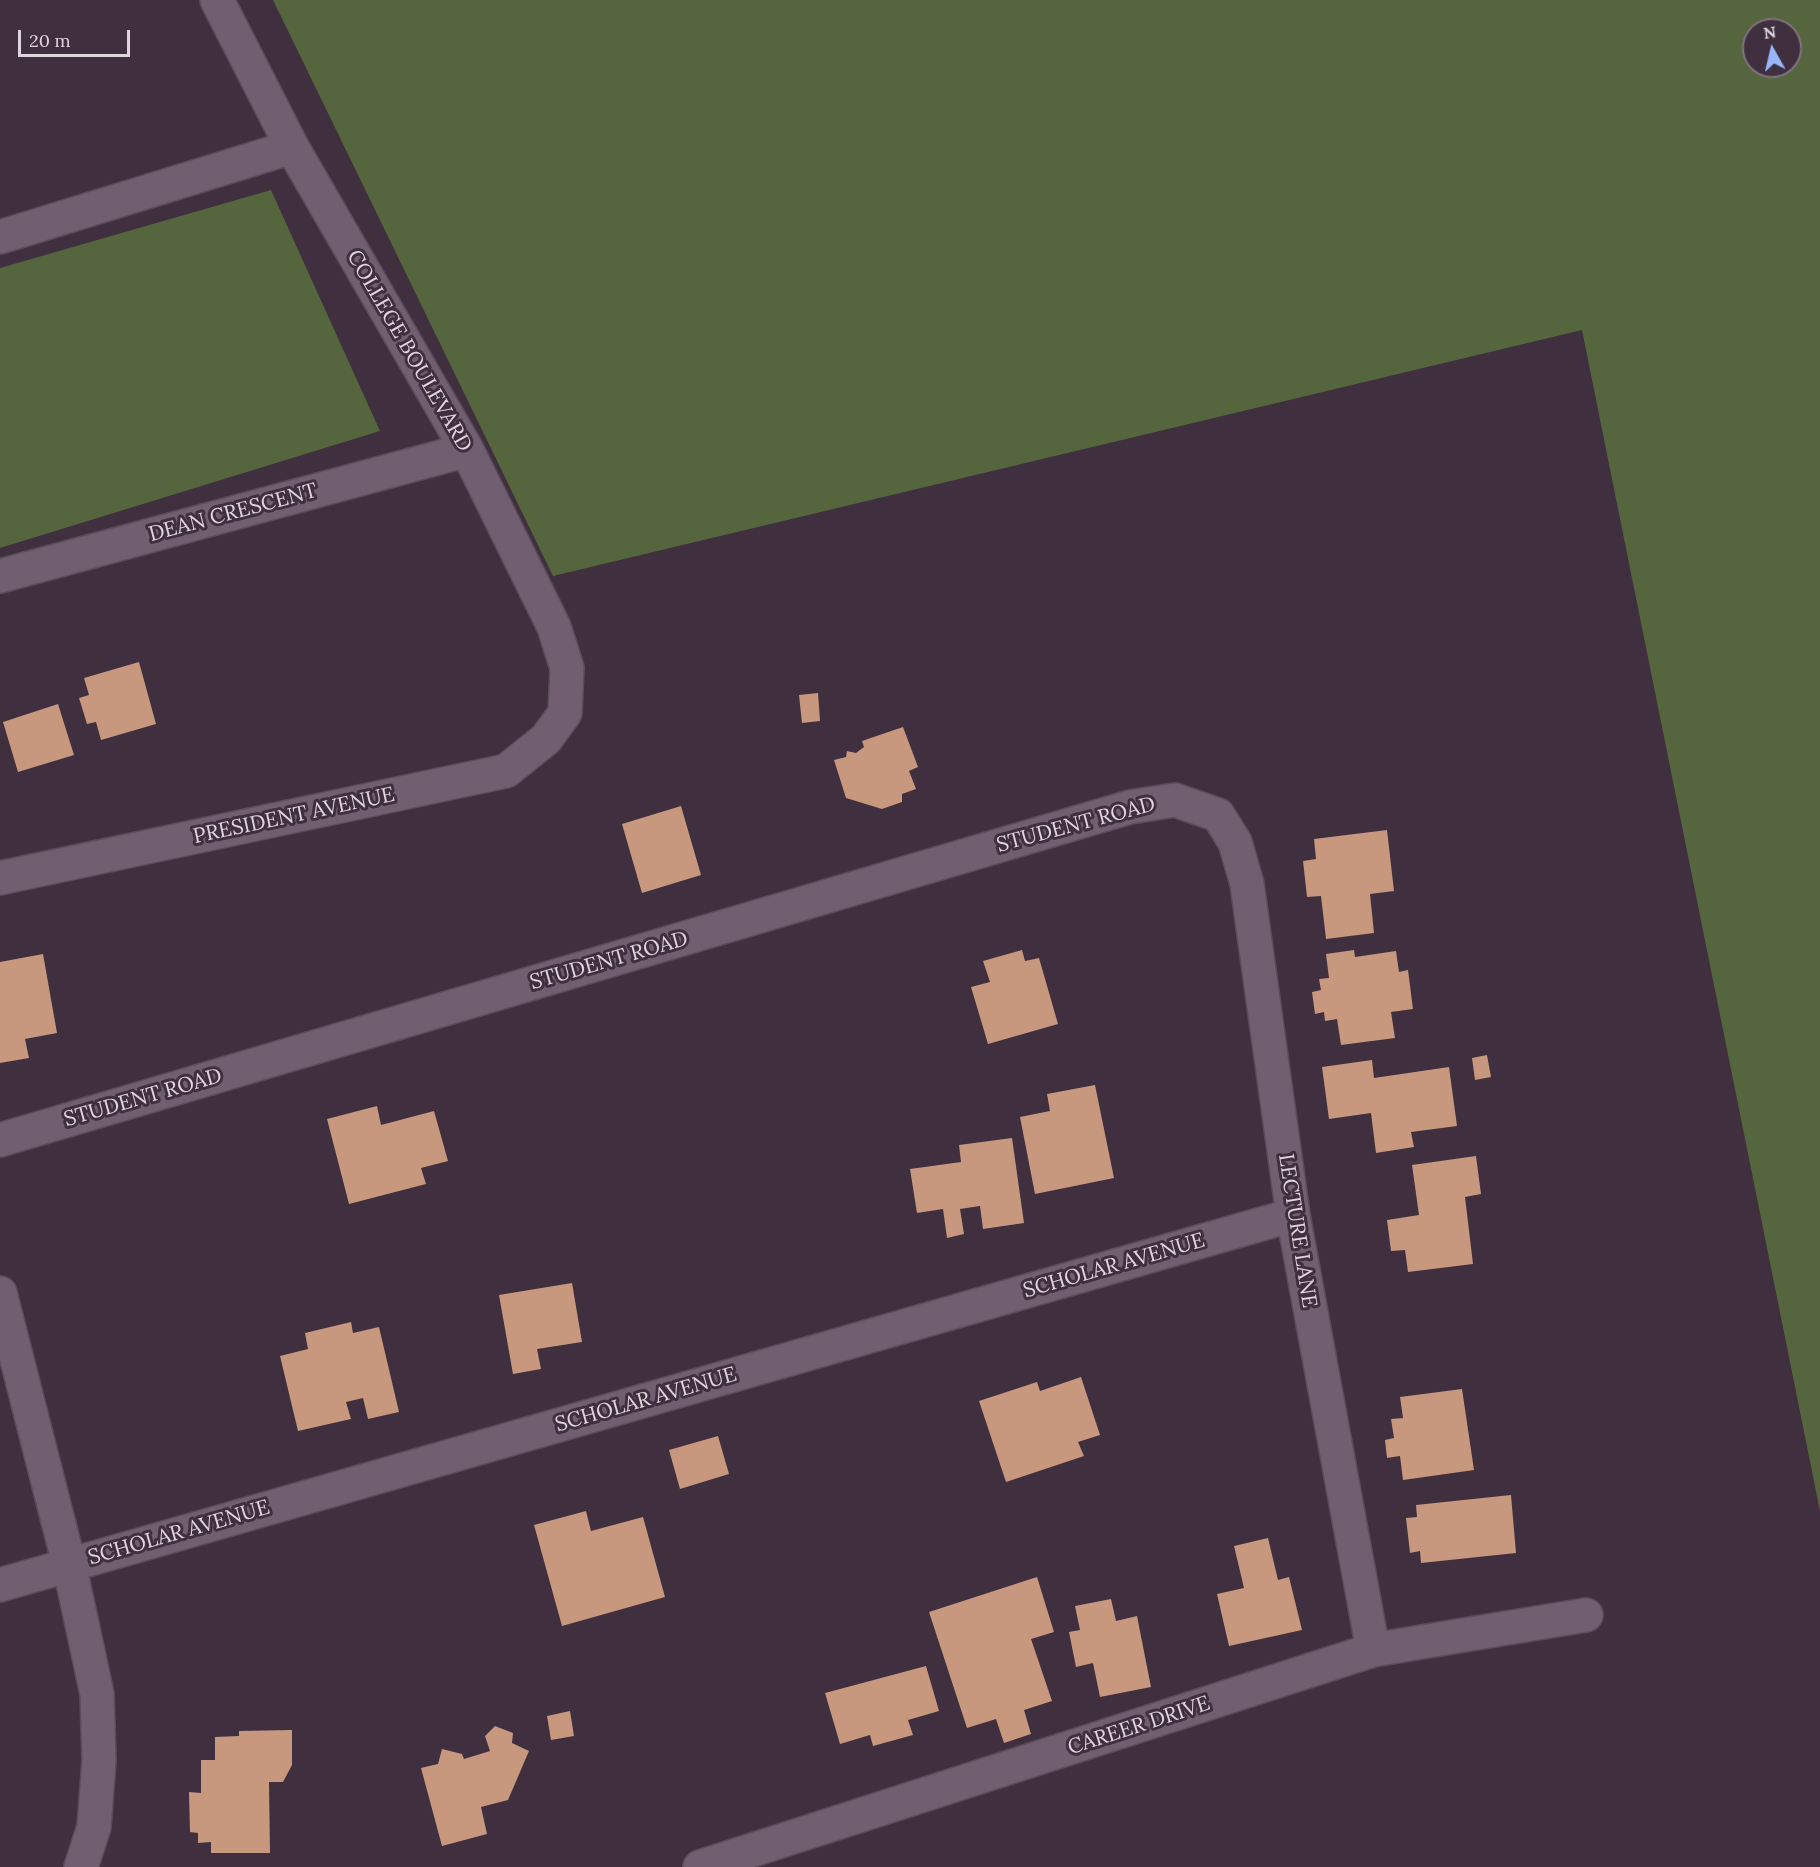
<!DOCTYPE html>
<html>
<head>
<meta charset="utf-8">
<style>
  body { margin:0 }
  #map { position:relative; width:1820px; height:1867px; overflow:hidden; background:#402f3f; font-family:Lora,serif }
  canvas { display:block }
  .north { position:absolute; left:1742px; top:18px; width:60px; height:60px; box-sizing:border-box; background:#402f3f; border:2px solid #80717f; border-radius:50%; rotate:352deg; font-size:16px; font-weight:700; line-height:24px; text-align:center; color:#e0d5df }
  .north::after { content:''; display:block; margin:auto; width:21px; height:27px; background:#97b6fd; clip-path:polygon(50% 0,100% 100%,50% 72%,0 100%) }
  .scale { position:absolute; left:18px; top:30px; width:112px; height:27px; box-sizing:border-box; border:3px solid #e0d5df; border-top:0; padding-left:8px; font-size:18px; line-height:21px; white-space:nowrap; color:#e0d5df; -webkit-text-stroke:4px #402f3f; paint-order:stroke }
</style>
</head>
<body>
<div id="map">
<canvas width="1820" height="1867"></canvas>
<div class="north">N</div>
<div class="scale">20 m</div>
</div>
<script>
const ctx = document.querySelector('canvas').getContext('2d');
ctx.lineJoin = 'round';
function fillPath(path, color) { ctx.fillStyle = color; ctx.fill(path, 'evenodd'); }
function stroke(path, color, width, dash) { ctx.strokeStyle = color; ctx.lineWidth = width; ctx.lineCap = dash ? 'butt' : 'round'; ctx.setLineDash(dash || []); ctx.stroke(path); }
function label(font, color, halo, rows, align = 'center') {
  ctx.font = font + ' Lora,serif'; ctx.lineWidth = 6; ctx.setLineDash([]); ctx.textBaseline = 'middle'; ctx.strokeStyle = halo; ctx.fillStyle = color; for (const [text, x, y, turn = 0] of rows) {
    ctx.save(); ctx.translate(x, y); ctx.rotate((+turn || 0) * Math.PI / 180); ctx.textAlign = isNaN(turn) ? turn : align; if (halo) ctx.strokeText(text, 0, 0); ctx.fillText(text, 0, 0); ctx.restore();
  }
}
fillPath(new Path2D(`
  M273,0H1820V1511L1582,330L553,576ZM1754,30H1790V66H1754Z
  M271,190L380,431L0,548V268Z`), '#55653d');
fillPath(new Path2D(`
  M139,662L156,724L101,740L96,722L87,724L79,698L89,695L84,678Z
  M818,693L820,721L802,723L799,695Z
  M58,704L74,755L18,772L3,722Z
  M903,727L918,767L909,771L916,789L902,794V802L882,809L846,798L834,760L846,757L847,751L856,753L864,747L862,741Z
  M681,806L701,875L642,893L622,824Z
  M1387,830L1394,891L1370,894L1374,933L1326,939L1321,896L1307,897L1303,861L1316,859L1314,839Z
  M1022,950L1025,961L1039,958L1058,1024L988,1044L971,987L990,982L983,961Z
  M1354,950L1355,957L1396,951L1399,972L1408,970L1413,1009L1391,1012L1395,1038L1341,1045L1337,1019L1325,1021L1324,1012L1315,1014L1312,992L1321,990L1319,979L1329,978L1326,954Z
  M43,954L57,1033L25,1039L29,1058L0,1063V962Z
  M1487,1055L1491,1077L1475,1080L1472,1058Z
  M1372,1060L1374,1078L1449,1067L1457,1126L1411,1132L1414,1147L1376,1153L1371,1113L1329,1119L1322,1067Z
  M1095,1085L1114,1178L1035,1194L1020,1117L1050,1111L1047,1094Z
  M377,1106L381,1125L434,1111L448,1161L421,1168L426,1184L349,1204L327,1119Z
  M1012,1138L1024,1223L983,1229L980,1206L960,1209L964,1234L947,1238L943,1209L917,1213L910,1169L961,1162L959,1145Z
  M1476,1156L1481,1194L1465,1197L1473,1264L1408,1272L1405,1250L1391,1251L1387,1220L1419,1215L1412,1165Z
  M572,1283L582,1342L537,1349L541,1369L513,1374L499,1295Z
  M351,1322L353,1333L379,1327L399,1412L368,1419L363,1398L346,1402L351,1419L298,1431L280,1356L308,1349L305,1333Z
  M1081,1377L1100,1435L1078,1442L1084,1456L1006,1482L979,1401L1037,1382L1040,1391Z
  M1462,1389L1474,1470L1403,1480L1400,1456L1387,1458L1385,1440L1394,1438L1391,1419L1403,1418L1400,1397Z
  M718,1436L729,1474L680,1489L669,1450Z
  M1511,1495L1516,1553L1421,1563L1420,1551L1410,1553L1406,1518L1417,1517L1416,1505Z
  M586,1511L591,1531L643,1517L665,1597L562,1626L534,1525Z
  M1268,1538L1278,1580L1289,1577L1302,1630L1229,1646L1217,1594L1244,1588L1234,1546Z
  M1037,1577L1054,1632L1031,1639L1052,1701L1024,1710L1031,1734L1004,1743L996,1719L967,1728L929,1612Z
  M1111,1599L1116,1621L1137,1616L1151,1687L1100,1697L1093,1663L1076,1667L1069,1632L1080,1630L1075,1606Z
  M926,1666L939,1711L908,1720L913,1735L873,1746L870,1735L840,1744L825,1693Z
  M570,1711L574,1736L551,1740L547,1716Z
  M495,1726L513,1733L512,1743L529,1751L508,1800L481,1807L487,1834L442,1846L421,1768L438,1764L442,1749L462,1754L464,1759L490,1751L485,1736Z
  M292,1730V1765L283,1782H269L270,1853H211V1842L198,1843V1833L190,1832L189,1792L201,1793V1760H215V1737L239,1736V1731Z`), '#c7987d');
const street = new Path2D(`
  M0,237L292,147
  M0,576L467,450
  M0,878L506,771L546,739L565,713L567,668L554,627L467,450L292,147L217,0
  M0,1140L1130,807L1175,800L1218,815L1235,842L1247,884L1293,1215L1373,1650
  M0,1293L69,1564L97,1694L99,1760L94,1827L81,1867
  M0,1585L1293,1215
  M700,1867L1373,1650L1586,1615`);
stroke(street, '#5b4c5a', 36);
stroke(street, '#715e70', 33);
label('21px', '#e0d5df', '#402f3f', [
  ["COLLEGE BOULEVARD",409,351,60],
  ["DEAN CRESCENT",233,513,-15],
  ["PRESIDENT AVENUE",294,816,-12],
  ["STUDENT ROAD",1076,825,-15],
  ["STUDENT ROAD",609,961,-16],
  ["STUDENT ROAD",143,1098,-16],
  ["LECTURE LANE",1297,1231,81],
  ["SCHOLAR AVENUE",1114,1266,-16],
  ["SCHOLAR AVENUE",646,1400,-16],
  ["SCHOLAR AVENUE",179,1533,-16],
  ["CAREER DRIVE",1139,1726,-18]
]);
</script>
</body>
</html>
